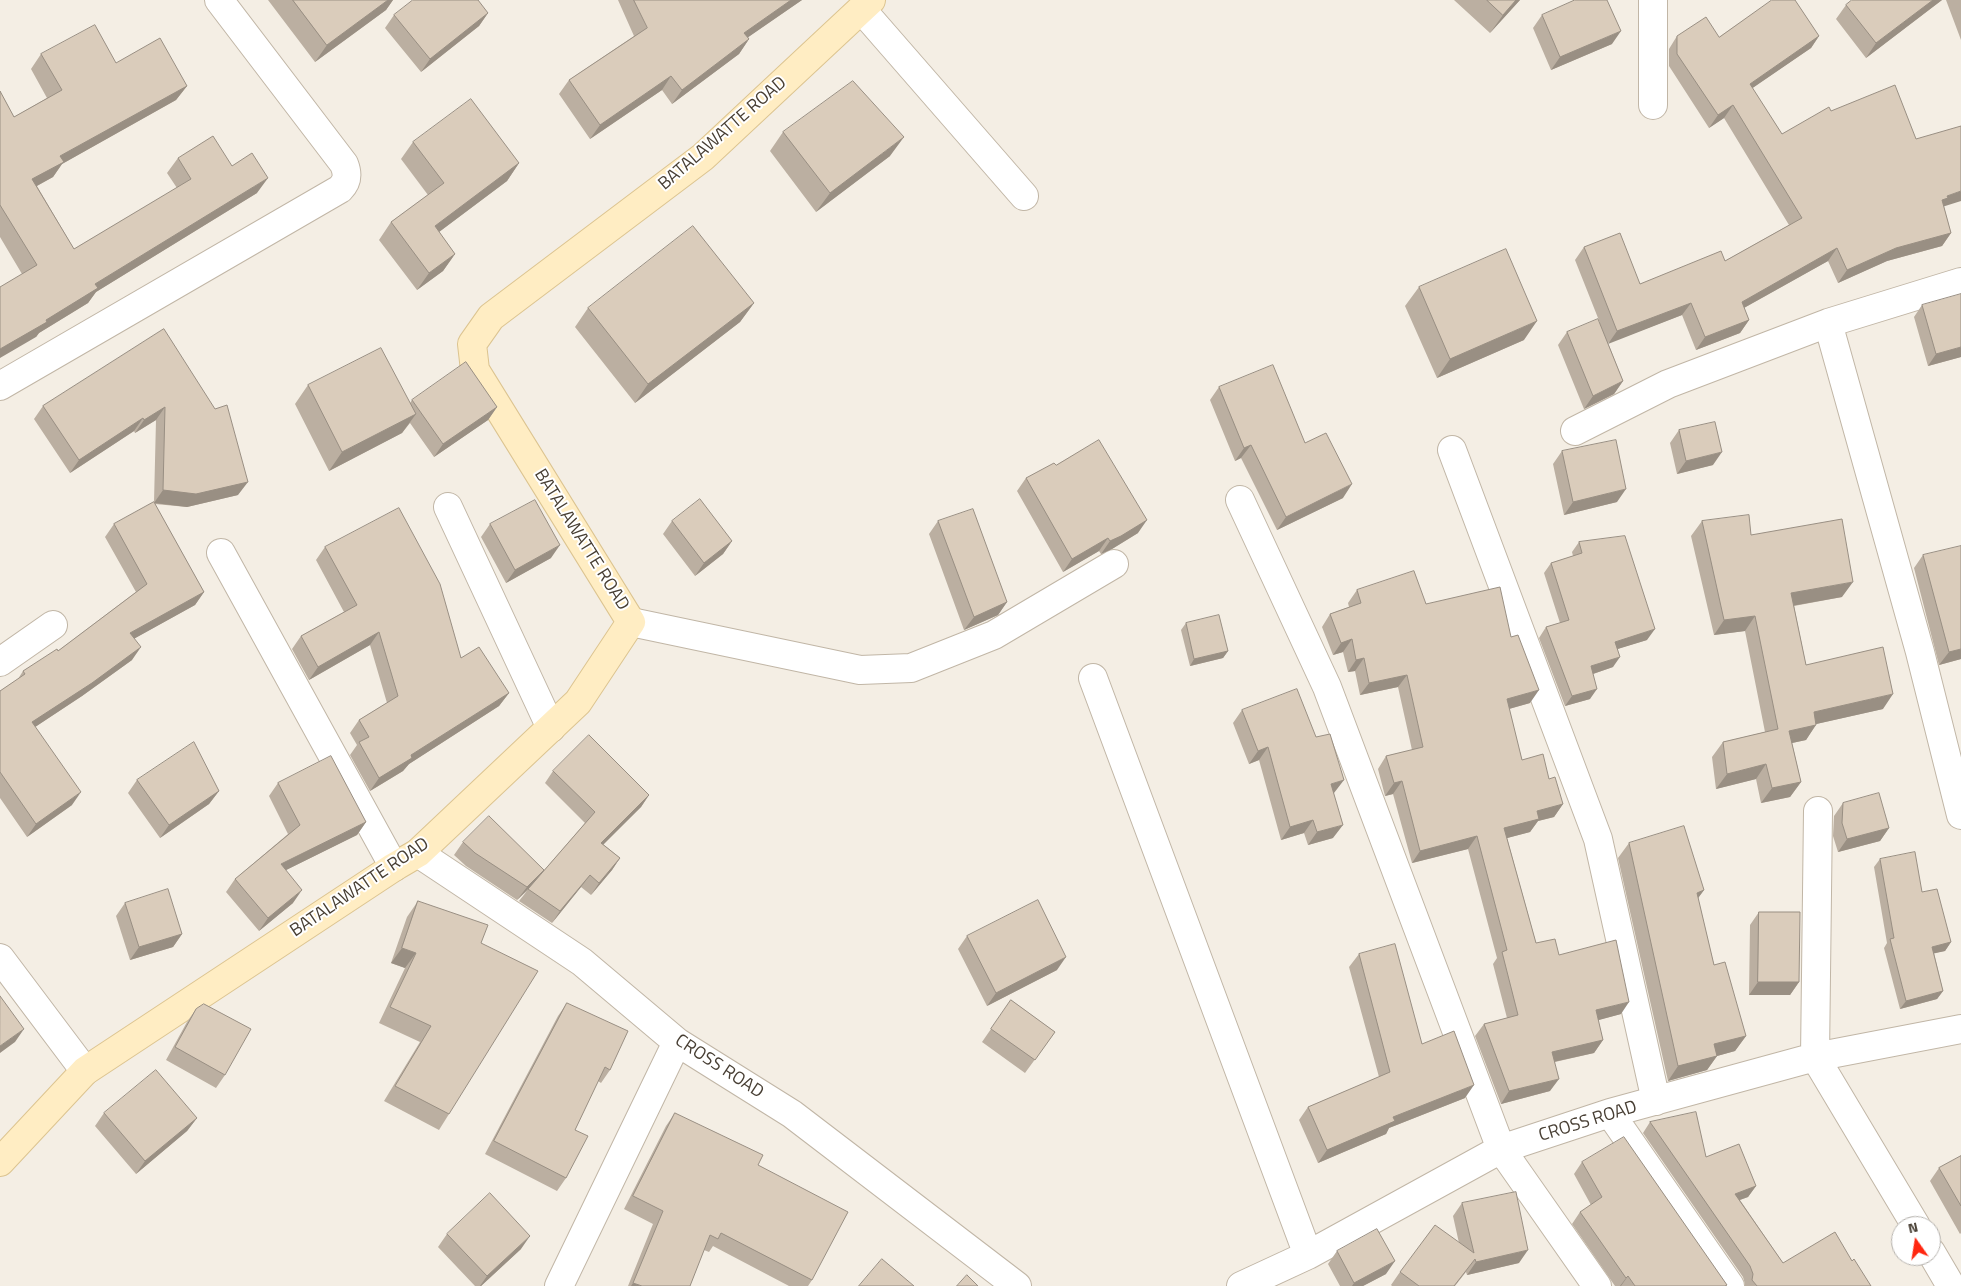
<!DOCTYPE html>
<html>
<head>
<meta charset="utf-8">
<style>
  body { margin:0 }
  #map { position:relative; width:1961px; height:1286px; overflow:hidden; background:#f4eee4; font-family:"Titillium Web",sans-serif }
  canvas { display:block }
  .north { position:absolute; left:1891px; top:1216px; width:50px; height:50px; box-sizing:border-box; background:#fff; border:1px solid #b5b2ad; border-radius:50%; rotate:347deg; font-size:14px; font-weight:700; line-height:20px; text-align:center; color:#473e33 }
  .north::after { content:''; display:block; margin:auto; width:18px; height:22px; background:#ff2710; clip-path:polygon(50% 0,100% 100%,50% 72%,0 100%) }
</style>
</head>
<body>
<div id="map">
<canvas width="1961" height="1286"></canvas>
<div class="north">N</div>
</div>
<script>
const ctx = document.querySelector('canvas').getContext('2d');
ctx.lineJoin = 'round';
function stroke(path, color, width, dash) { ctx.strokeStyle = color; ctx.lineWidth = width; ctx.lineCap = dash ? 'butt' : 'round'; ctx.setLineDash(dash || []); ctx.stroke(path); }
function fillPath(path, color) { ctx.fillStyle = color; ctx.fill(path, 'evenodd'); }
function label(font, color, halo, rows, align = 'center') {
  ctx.font = font + ' "Titillium Web",sans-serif'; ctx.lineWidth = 4; ctx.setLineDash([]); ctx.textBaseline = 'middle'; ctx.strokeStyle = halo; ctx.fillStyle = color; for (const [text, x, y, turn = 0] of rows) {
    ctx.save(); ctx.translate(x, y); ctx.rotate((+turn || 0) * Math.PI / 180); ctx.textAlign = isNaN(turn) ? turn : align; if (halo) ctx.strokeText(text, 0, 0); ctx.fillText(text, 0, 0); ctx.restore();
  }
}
const street = new Path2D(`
  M862,10L1024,196
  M1653,105V0
  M1828,323L1920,652L1961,815
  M0,386L340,189C348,181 348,174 344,164L219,0
  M1575,431L1668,384L1828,323L1961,282
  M1452,450L1598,839L1656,1101
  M1240,500L1327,687L1501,1149L1597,1286
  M448,507L551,728
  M221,553L394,867
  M631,622L860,670L911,668L994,635L1114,564
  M0,662L53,625
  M1093,678L1308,1255
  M1818,811L1815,1057L1916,1226
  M418,853L582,962L677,1042L792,1114L1017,1286
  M0,958L85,1071
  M1610,1113L1730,1286
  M1931,1252L1951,1286
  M559,1286L677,1042
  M1241,1286L1308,1255L1501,1149L1610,1113L1815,1057L1961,1029`);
const secondary = new Path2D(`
  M0,1162L85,1071L394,867L418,853L578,702L631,622L475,370L472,344L491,317L703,157L871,0`);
stroke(street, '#c1b6a6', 30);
stroke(secondary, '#dcc490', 30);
stroke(street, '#fff', 28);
stroke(secondary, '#ffedc3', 28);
fillPath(new Path2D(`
  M268,0H393L386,10L315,62Z
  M618,0H802L748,37L749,39L739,54L672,104L662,90L590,139L559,94L569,80L634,36Z
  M1454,0H1520L1490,33Z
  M1942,0L1866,58L1836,19L1846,5Z
  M1946,0H1961V40Z
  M488,13L479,26L421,72L385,28L394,15Z
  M1542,15L1612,44L1551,70L1533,28Z
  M1677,36L1719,37L1819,36L1811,48L1752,88L1782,134L1831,111L1944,207L1951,233L1942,246L1887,261L1838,283L1828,261L1744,308L1749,320L1740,333L1696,350L1682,315L1608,343L1623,381L1614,394L1584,409L1558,345L1567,332L1600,323L1575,260L1584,247L1640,284L1725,261L1789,225L1724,118L1709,128L1669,66V49Z
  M41,54L116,63L187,86L176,100L62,164L53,177L37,186L74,249L177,188L167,173L178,158L232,166L257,193L96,292L88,303L39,333L36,337L22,274L0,237V91L14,117L47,98L31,69Z
  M783,132L890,156L816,212L770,151Z
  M413,142L519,163L507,181L439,232L455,254L443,271L417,290L379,240L391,222L428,195L401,159Z
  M1419,287L1524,340L1437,378L1405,306Z
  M754,303L740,322L635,403L575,327L588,308Z
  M1922,305L1961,357L1928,366L1914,317Z
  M164,329L238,495L187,507L155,504L204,592L195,605L135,638L132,660L82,696L35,727L72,805L27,837L0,798V691L18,679L23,671L58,651L136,592L105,537L114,524L154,502L156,420L135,433L134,431L70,473L34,419L43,406Z
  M308,385L410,403L412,400L497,407L488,420L434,457L410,423L402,433L329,471L295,404Z
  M1219,387L1343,498L1277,530L1241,458L1235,461L1210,400Z
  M1679,430L1713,465L1677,474L1670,443Z
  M1562,451L1617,502L1564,515L1553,464Z
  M1056,465L1138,533L1112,549L1101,554L1099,551L1063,572L1017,491L1026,478Z
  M672,521L732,541L723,554L695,576L663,534Z
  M938,521L1007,602L998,615L964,630L929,534Z
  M1702,521L1751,535L1842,597L1794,606L1806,665L1883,709L1816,724L1806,740L1792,743L1801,782L1790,797L1761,803L1756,779L1716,789L1712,757L1723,742L1765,732L1745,631L1714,635L1691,536Z
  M490,524L551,558L506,583L481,537Z
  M1579,542L1647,640L1617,649L1613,667L1593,674L1590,699L1565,706L1539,638L1546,627L1560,623L1544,573L1551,563L1573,556L1572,552Z
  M325,547L461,658L509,693L499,706L409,764L403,771L370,791L350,755L357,745L350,733L359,720L387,703L370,645L309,680L292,649L301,636L344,612L316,560Z
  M1923,555L1961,659L1939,665L1914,568Z
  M1357,590L1426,604L1511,637L1530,703L1509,709L1522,760L1549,779L1563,804L1554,817L1538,821L1530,832L1507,838L1536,943L1559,955L1621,1014L1598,1020L1603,1040L1594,1053L1555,1062L1550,1091L1501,1104L1475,1036L1484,1024L1507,1018L1493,964L1497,958L1468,849L1412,863L1393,794L1385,796L1378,769L1386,756L1412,750L1398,687L1360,695L1355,671L1348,672L1343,652L1333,655L1322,627L1330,614L1349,607L1348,603Z
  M1186,623L1228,651L1223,658L1190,666L1181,630Z
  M1242,710L1334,793L1333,838L1308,845L1304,833L1281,840L1259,760L1249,764L1233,723Z
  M553,771L649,795L641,807L603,844L620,858L612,870L591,895L581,887L552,923L519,901L527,891L517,900L466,866L454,855L463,842L540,875L585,823L545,783Z
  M137,780L219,791L209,804L160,838L128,793Z
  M278,783L366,822L357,835L286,870L293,903L259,931L226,892L235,879L288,834L269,796Z
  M1843,803L1889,828L1880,841L1838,852L1833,836L1834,816Z
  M1629,843L1704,890L1698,898L1714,965L1746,1036L1735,1051L1717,1056L1707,1070L1668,1081L1618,858Z
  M1880,859L1922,892L1951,942L1945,951L1934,953L1943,991L1937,999L1900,1009L1884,948L1887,943L1874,867Z
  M418,901L481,943L449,1114L439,1130L384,1101L420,1042L379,1023L405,968L391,963L407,917Z
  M125,903L182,934L173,947L130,960L116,916Z
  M1759,912L1799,982L1790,995H1749L1750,925Z
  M967,936L1057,970L987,1006L958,949Z
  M1359,954L1422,1044L1465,1098L1389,1128L1386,1134L1318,1163L1299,1120L1308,1107L1379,1077L1349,967Z
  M1011,1000L1055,1032L1025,1073L982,1042Z
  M567,1003L610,1070L601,1083L598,1081L575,1130L566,1178L557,1191L485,1154L558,1016Z
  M196,1009L225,1075L216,1088L166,1060L187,1022Z
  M104,1113L197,1118L187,1131L136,1174L95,1126Z
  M675,1113L758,1165L812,1280L808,1286H789L713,1246L709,1252L704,1250L690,1286H628L653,1224L624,1209L666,1126Z
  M1650,1122L1706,1157L1756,1186L1748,1197L1740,1200L1783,1263L1852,1261L1871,1286H1745V1284L1743,1277L1643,1133Z
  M1961,1156V1233L1960,1234L1930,1181L1939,1168Z
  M1582,1162L1727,1285L1726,1286H1615L1572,1224L1580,1212L1591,1205L1574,1174Z
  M1462,1203L1519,1263L1467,1275L1466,1272L1455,1286H1392L1391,1285L1400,1272L1459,1243L1453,1216Z
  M447,1234L521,1249L481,1286H475L438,1247Z
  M1337,1251L1386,1274L1363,1286H1340L1328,1264Z`), '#bbafa1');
fillPath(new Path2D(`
  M388,0H393L386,10L315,62L327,45Z
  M791,0H802L734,47L744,33Z
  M1516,0H1520L1490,33L1503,15Z
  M1933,0H1942L1866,58L1876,43Z
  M488,13L479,26L421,72L430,59Z
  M1621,31L1612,44L1551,70L1560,57Z
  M1819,36L1811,48L1741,96L1750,84Z
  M749,39L739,54L672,104L682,90Z
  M671,76L662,90L590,139L600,125Z
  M187,86L176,100L62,164L53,177L22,194L32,179L60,156Z
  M1733,105L1724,118L1709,128L1718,115Z
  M904,137L890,156L816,212L830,193Z
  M519,163L507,181L423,244L435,226Z
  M268,178L257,193L96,292L88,303L39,333L36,337L0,358V349L46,320L95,284Z
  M1961,191V201L1942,207V200L1947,196Z
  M1951,233L1942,246L1887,261L1838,283L1847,270L1896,248Z
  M1837,248L1828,261L1733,314L1742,302Z
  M455,254L443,271L417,290L429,273Z
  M754,303L740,322L635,403L648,384Z
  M1691,303L1682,315L1608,344L1617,331Z
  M1749,320L1740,333L1696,350L1705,337Z
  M1537,321L1524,340L1437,378L1450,359Z
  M1961,347V357L1928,366L1936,354Z
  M1623,381L1614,394L1584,409L1593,396Z
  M165,407L156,420L135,433L144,420Z
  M497,407L488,420L434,457L443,444Z
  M416,414L402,433L329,471L342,452Z
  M143,418L134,431L70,473L79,460Z
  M1251,445L1241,458L1235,461L1244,448Z
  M1722,452L1713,465L1677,474L1686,461Z
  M248,482L238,495L187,507L154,503L163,490Z
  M1352,484L1343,498L1277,530L1286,517Z
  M1626,489L1617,502L1564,515L1573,502Z
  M1147,520L1138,533L1112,549L1101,554L1110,541Z
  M1108,538L1099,551L1063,572L1072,559Z
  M732,541L723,554L695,576L704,563Z
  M560,545L551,558L506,583L515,570Z
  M1853,582L1842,597L1780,608L1791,593Z
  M204,592L195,605L121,646L130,633Z
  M1007,602L998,615L964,630L974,617Z
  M1755,616L1745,631L1714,635L1724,620Z
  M1655,629L1647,640L1608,652L1615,642Z
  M379,632L370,645L309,680L318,667Z
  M1352,639L1343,652L1333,655L1341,643Z
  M141,647L132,660L82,696L23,735L32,722Z
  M1961,649V659L1939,665L1949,652Z
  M1228,651L1223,658L1190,666L1194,659Z
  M1620,657L1613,667L1584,677L1591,666Z
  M1364,658L1355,671L1348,672L1356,660Z
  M1407,675L1398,687L1360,695L1369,683Z
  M1597,689L1590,699L1565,706L1572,696Z
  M1539,690L1530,703L1498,712L1507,699Z
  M509,693L499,706L409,764L403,771L370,791L379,778L411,755Z
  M1893,694L1883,709L1803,727L1814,712Z
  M1816,725L1806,740L1778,746L1789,731Z
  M1268,747L1259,760L1249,764L1258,751Z
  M1766,764L1756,779L1716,789L1727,774Z
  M1344,780L1334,793L1322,797L1331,784Z
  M1402,781L1393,794L1385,796L1394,783Z
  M1801,782L1790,797L1761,803L1772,788Z
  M219,791L209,804L160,838L169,825Z
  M81,792L72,805L27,837L36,824Z
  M649,795L641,807L593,855L601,843Z
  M1563,804L1554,817L1538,821L1530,832L1496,841L1504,828L1537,811Z
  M1313,820L1304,833L1281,840L1290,827Z
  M366,822L357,835L272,877L281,864Z
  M1343,825L1333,838L1308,845L1317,832Z
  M1889,828L1880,841L1838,852L1847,839Z
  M1477,836L1468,849L1412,863L1420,851Z
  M620,858L612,870L591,895L599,883Z
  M544,870L534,883L517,900L527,887Z
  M590,875L581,887L552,923L560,911Z
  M302,890L293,903L259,931L268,918Z
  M1704,890L1693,905L1697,893Z
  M182,934L173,947L130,960L139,947Z
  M1951,942L1945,951L1927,955L1932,947Z
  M402,948L416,953L405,968L391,963Z
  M1066,957L1057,970L987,1006L996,993Z
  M1758,982H1799L1790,995H1749Z
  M1943,991L1937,999L1900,1009L1906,1001Z
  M1629,1002L1621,1014L1588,1023L1596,1010Z
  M24,1029L15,1042L0,1053V1046Z
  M1746,1036L1735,1051L1717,1056L1707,1070L1668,1081L1678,1066L1714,1044Z
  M1603,1040L1594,1053L1544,1064L1552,1052Z
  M1559,1079L1550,1091L1501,1104L1509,1091Z
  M1474,1085L1465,1098L1389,1128L1386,1134L1318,1163L1327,1150L1393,1117Z
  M197,1118L187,1131L136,1174L145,1161Z
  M1756,1186L1748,1197L1728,1204L1735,1194Z
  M530,1236L521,1249L481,1286H480L487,1276Z
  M1528,1250L1519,1263L1467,1275L1476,1262Z
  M1395,1261L1386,1274L1363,1286H1352L1354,1283Z
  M1628,1276L1621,1286H1620L1626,1278Z
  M633,1283L642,1286H631Z`), '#998f83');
const building = new Path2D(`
  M293,0H388L327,45Z
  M413,0H478L488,13L430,59L394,15Z
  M634,0H791L744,33L749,39L682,90L671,76L600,125L569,80L647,28Z
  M1487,0H1516L1503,15Z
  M1575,0H1607L1621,31L1560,57L1542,15Z
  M1772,0H1795L1819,36L1750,84L1782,134L1829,107L1831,111L1895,85L1916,139L1961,126V191L1947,196L1948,198L1942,200L1951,233L1896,248L1847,270L1837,248L1742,302L1749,320L1705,337L1691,303L1617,331L1584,247L1620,233L1640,284L1721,251L1725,261L1802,218L1733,105L1718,115L1677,54V36L1706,17L1719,37Z
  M1852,0H1933L1876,43L1846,5Z
  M95,25L116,63L160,38L187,86L60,156L64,162L32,179L74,249L191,179L178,158L213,136L232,166L252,153L268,178L95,284L98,288L46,320L47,322L0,349V287L37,265L0,205V91L14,117L62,90L41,54Z
  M853,81L904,137L830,193L783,132Z
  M471,99L519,163L435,226L455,254L429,273L391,222L444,183L413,142Z
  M693,226L754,303L648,384L588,308Z
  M1506,249L1537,321L1450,359L1419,287Z
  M1961,294V347L1936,354L1922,305Z
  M1598,319L1623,381L1593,396L1567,332Z
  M164,329L215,409L227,405L248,482L196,494L163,490L165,407L144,420L143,418L79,460L43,406Z
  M381,348L416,414L342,452L308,385Z
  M466,362L497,407L443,444L412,400Z
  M1273,365L1305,443L1326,433L1352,484L1286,517L1251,445L1244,448L1219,387Z
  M1715,422L1722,452L1686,461L1679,430Z
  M1099,440L1147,520L1121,536L1110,541L1108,538L1072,559L1026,478L1054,463L1056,465Z
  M1616,440L1626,489L1573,502L1562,451Z
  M700,499L732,541L704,563L672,521Z
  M535,500L560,545L515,570L490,524Z
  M154,502L204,592L130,633L141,647L92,683L32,722L81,792L36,824L0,772V691L25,674L23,671L57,649L58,651L147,584L114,524Z
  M399,508L440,584L461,658L479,647L509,693L411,755L412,758L379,778L359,742L369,737L359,720L398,696L379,632L318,667L301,636L357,605L325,547Z
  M973,509L1007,602L974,617L938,521Z
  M1749,515L1751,535L1842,519L1853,582L1791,593L1806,665L1883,647L1893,694L1814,712L1816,725L1789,731L1801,782L1772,788L1766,764L1727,774L1723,742L1778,729L1755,616L1724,620L1702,521Z
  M1625,536L1655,629L1615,642L1620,657L1591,666L1597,689L1572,696L1546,627L1569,620L1551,563L1582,553L1579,542Z
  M1961,546V649L1949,652L1923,555Z
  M1414,571L1426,604L1500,587L1511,637L1518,635L1539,690L1507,699L1522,760L1543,754L1549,779L1555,777L1563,804L1537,811L1539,819L1504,828L1536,943L1555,939L1559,955L1616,940L1629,1002L1596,1010L1603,1040L1552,1052L1559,1079L1509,1091L1484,1024L1518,1015L1502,952L1507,950L1477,836L1420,851L1402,781L1394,783L1386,756L1423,747L1407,675L1369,683L1364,658L1356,660L1352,639L1341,643L1330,614L1361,603L1357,590Z
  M1219,615L1228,651L1194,659L1186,623Z
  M1297,689L1316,737L1330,734L1344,780L1331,784L1343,825L1317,832L1313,820L1290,827L1268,747L1258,751L1242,710Z
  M589,735L649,795L601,843L620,858L599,883L590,875L560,911L528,889L595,812L553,771Z
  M194,742L219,791L169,825L137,780Z
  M331,756L366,822L281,864L302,890L268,918L235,879L300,825L278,783Z
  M1879,793L1889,828L1847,839L1842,823L1843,803Z
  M489,816L544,870L527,887L475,853L463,842Z
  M1684,826L1704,890L1697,893L1714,965L1725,962L1746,1036L1714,1044L1717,1056L1678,1066L1629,843Z
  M1915,852L1922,892L1937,889L1951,942L1932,947L1943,991L1906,1001L1890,939L1894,938L1880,859Z
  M168,889L182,934L139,947L125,903Z
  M1038,900L1066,957L996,993L967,936Z
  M418,901L488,925L481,943L538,971L449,1114L395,1086L431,1026L390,1007L416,953L402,948Z
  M1759,912H1800L1799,982H1758Z
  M1395,944L1422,1044L1454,1031L1474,1085L1393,1117L1395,1121L1327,1150L1308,1107L1390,1072L1359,954Z
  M0,996L24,1029L0,1046Z
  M1011,1000L1055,1032L1035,1060L991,1029Z
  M567,1003L628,1031L610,1070L605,1067L575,1130L588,1136L566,1178L494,1141Z
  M204,1004L251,1029L225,1075L175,1047L196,1009Z
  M156,1070L197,1118L145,1161L104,1113Z
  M1696,1112L1706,1157L1739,1144L1756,1186L1735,1194L1783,1263L1835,1232L1852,1261L1854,1259L1871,1286H1757L1752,1280L1753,1274L1750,1266L1650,1122Z
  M675,1113L763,1155L758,1165L848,1212L812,1280L721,1233L718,1239L710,1235L690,1286H642L633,1283L663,1211L633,1196Z
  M1624,1137L1727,1285L1725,1286H1635L1628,1276L1626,1278L1580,1212L1602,1197L1582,1162Z
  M1961,1156V1206L1939,1168Z
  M1516,1192L1528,1250L1476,1262L1475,1259L1454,1286H1419L1400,1272L1435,1225L1474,1253L1462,1203Z
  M490,1193L530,1236L487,1276L447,1234Z
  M1377,1229L1395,1261L1354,1283L1337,1251Z
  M882,1259L914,1286H859Z
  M967,1275L978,1286H957Z`);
fillPath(building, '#daccbb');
stroke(building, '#998f83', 1);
label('18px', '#473e33', '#fff', [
  ["BATALAWATTE ROAD",723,134,-41],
  ["BATALAWATTE ROAD",581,540,58],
  ["BATALAWATTE ROAD",360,888,-34],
  ["CROSS ROAD",719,1067,33],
  ["CROSS ROAD",1588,1122,-17]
]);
</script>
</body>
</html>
